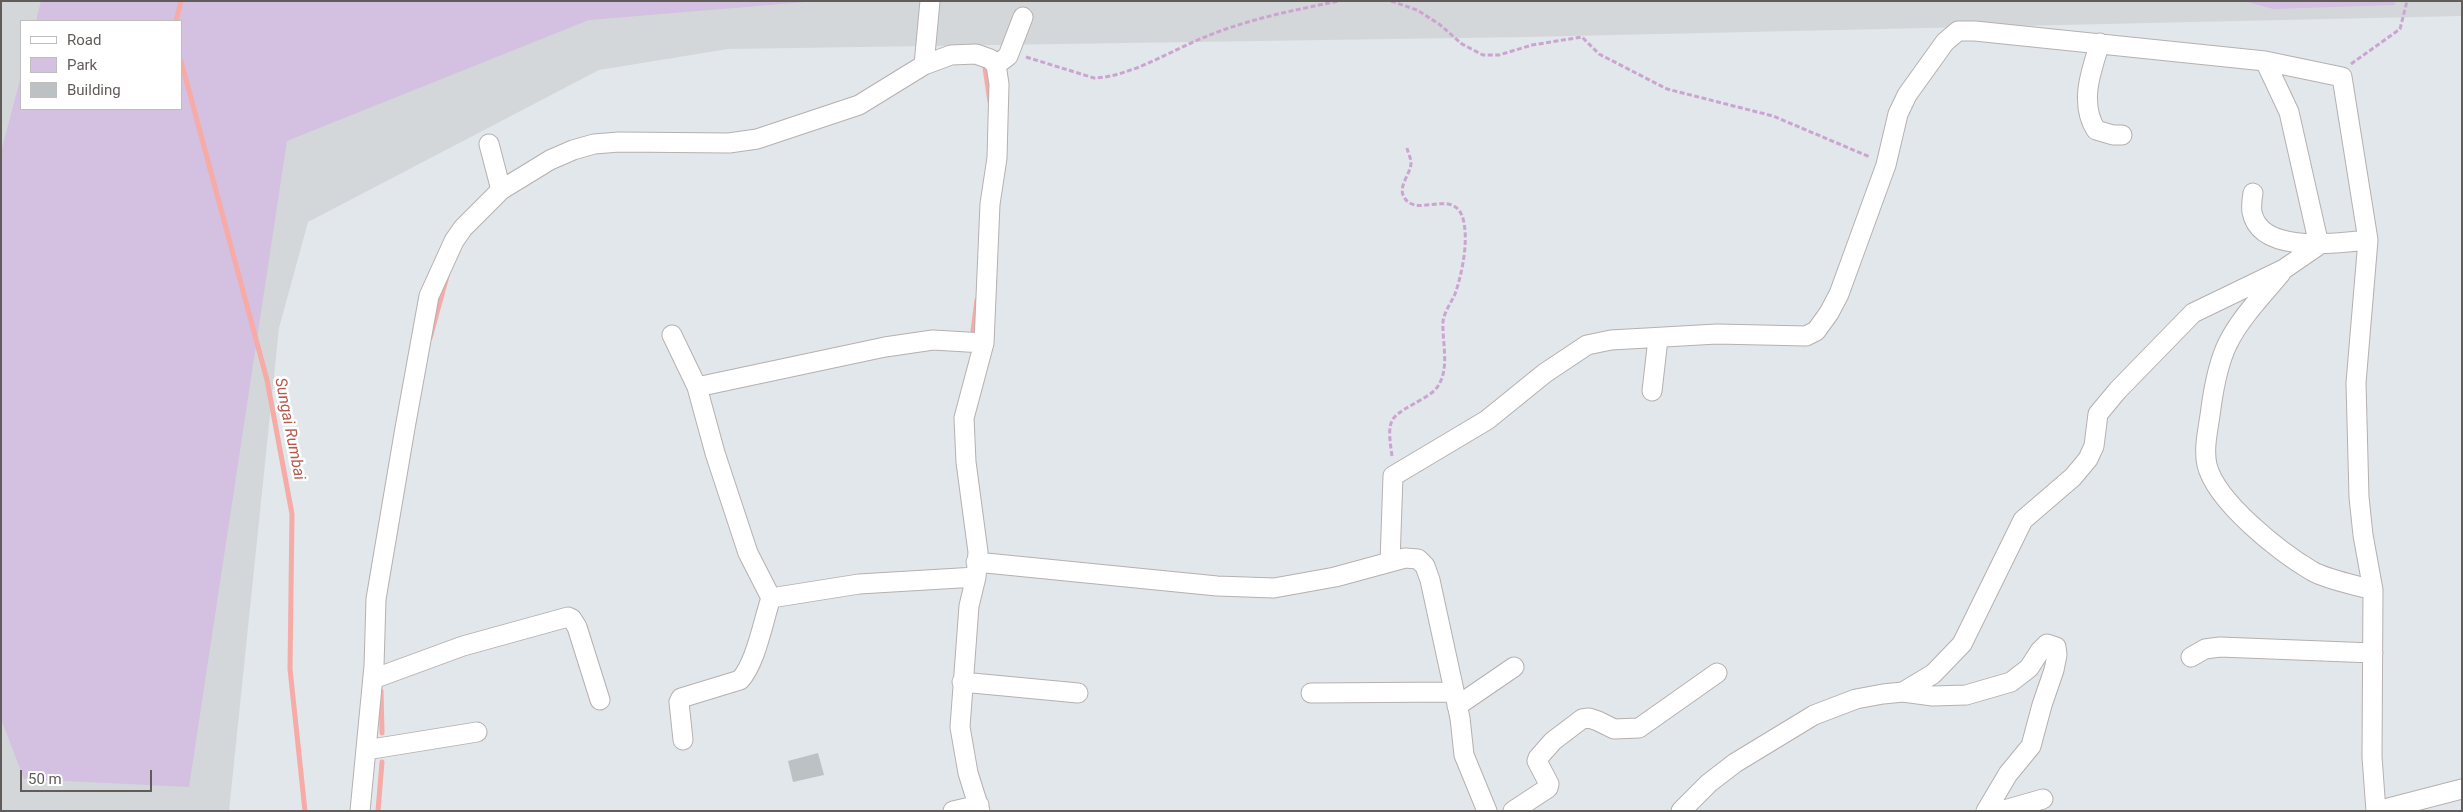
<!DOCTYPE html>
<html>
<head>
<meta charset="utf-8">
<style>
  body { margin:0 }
  #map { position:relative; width:2463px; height:812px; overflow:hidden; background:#e1e7eb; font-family:Roboto,sans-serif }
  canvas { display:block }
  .frame { position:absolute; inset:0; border:2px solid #615b5a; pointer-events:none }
  .legend { position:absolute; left:20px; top:20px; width:162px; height:90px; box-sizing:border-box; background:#fff; border:1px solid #c0bdbd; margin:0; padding:6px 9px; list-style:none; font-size:15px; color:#615b5a }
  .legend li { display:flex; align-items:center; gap:10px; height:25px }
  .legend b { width:25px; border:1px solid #c0bdbd }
  .scale { position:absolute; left:20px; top:770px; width:132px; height:22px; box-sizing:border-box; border:2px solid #615b5a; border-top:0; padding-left:6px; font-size:15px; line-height:18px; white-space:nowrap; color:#615b5a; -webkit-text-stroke:4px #fff; paint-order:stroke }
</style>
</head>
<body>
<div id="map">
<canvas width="2463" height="812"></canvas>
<div class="frame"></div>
<ul class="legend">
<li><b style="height:6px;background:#fff"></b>Road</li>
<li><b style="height:14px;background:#d4c0e1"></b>Park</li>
<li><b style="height:14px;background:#bcc2c4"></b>Building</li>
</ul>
<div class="scale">50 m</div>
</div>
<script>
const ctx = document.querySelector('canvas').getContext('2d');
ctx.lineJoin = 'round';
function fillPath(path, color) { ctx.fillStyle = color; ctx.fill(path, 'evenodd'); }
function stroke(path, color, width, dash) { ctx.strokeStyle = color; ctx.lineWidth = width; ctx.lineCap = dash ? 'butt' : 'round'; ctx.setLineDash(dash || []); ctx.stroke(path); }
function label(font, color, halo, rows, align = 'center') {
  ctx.font = font + ' Roboto,sans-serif'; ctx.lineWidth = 5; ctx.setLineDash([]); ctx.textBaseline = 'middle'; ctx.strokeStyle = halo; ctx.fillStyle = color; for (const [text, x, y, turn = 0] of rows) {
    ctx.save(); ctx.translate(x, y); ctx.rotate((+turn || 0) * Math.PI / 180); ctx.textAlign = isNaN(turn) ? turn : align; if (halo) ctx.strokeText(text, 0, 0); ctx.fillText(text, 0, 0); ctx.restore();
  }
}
fillPath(new Path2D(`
  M1,1H2462V16L1526,37L728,49L599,70L308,222L279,328L229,811H1ZM21,21H181V109H21Z`), '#d4d7da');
fillPath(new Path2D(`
  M41,1H819L589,20L287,141L189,787L24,779L1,719V152L21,76V109H181V21H36Z
  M2244,1H2394L2395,5L2273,9Z`), '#d4c0e1');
stroke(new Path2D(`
  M176,21L181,1
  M181,61L267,380L292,514L290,669L305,811
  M985,68L990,102
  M430,338L447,276
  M972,338L977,300
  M381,691L382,733
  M378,811L382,762`), '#f6aba6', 5);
fillPath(new Path2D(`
  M818,753L824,775L793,782L788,761Z`), '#bcc2c4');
const minor = new Path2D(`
  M2100,43C2091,71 2079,103 2096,130L2113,135H2122
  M924,65L930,1
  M996,65L1008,56L1023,17
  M489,144L501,190
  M2253,193C2252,199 2251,206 2252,212C2260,255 2338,243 2368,240
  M2281,273C2263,295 2241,317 2228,343C2218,363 2214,386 2211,408C2209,426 2203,447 2207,465C2216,502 2280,552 2312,571C2328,580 2356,585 2373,590
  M672,335L697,387L715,453L748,553L771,598C763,621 756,663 740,680L681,698L679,702L683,740
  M697,387L885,347L933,340L984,343
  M1652,391L1658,339
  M976,562L1217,586L1274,588L1335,577L1405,558L1418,559L1425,566L1430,580L1460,718L1464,755L1487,811
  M1390,562L1393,476L1487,420L1545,373L1587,345L1611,340L1717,334L1806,336L1816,331L1829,313L1839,294L1886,165L1898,114L1907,95L1945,42L1958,31H1975L2265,61L2342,77L2368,240L2356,383L2359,497L2363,535L2373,590L2372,757L2376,811
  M771,598L859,584L976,577
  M2191,657L2205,649L2220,647L2373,653
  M373,679L463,646L568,617L572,619L577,627L600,700
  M962,682L1078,693
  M1903,692L1933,674L1962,644L2023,520L2073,477L2088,459L2094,446L2098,414L2118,390L2193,313L2284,269L2319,245L2289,112L2265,61
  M1311,693L1454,692
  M1457,706L1514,667
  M366,750L477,732
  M360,811L374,666L376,599L405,428L429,296L454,241L463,228L501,190L550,160L573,150L594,144L619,142L729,143L757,139L859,105L924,65L951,55L976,54L990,59L996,65L999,84L997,158L990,204L984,343L964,418L966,462L978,552L976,577L969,606L960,727L968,773L980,811
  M953,811L979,805
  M1513,811L1548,788L1549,784L1537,761L1538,758L1553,741L1582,719L1589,718L1598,721L1614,729L1639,728L1717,673
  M1681,811L1709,783L1735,763L1814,715L1856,699L1883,694L1903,692L1933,696L1966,695L2011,682L2029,668L2040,651L2047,644L2056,647L2057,655L2054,670L2042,705L2031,746L2008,774L1986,811
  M2001,811L2043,799
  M2377,811L2462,789`);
stroke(minor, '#b6b0af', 21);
stroke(new Path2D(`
  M1391,1L1417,10L1439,24L1462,44L1483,55H1499L1532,45L1582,37L1599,54L1667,89L1773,116L1870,157
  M1026,57L1094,78C1130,77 1172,50 1205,37C1248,19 1295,10 1339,1
  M2351,64L2400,29L2407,1
  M1392,456C1386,415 1390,418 1424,398C1429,395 1435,391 1438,386C1450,368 1442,342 1443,322C1444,312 1451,303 1455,294C1462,274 1468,244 1464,223C1457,183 1414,222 1403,195C1399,185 1411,173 1411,163C1411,158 1408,153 1407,148`), '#cca4d1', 3, [5, 2.5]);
stroke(minor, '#fff', 19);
label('italic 16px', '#b65a4c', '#fff', [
  ["Sungai Rumbai",289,429,79]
]);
</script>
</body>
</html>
